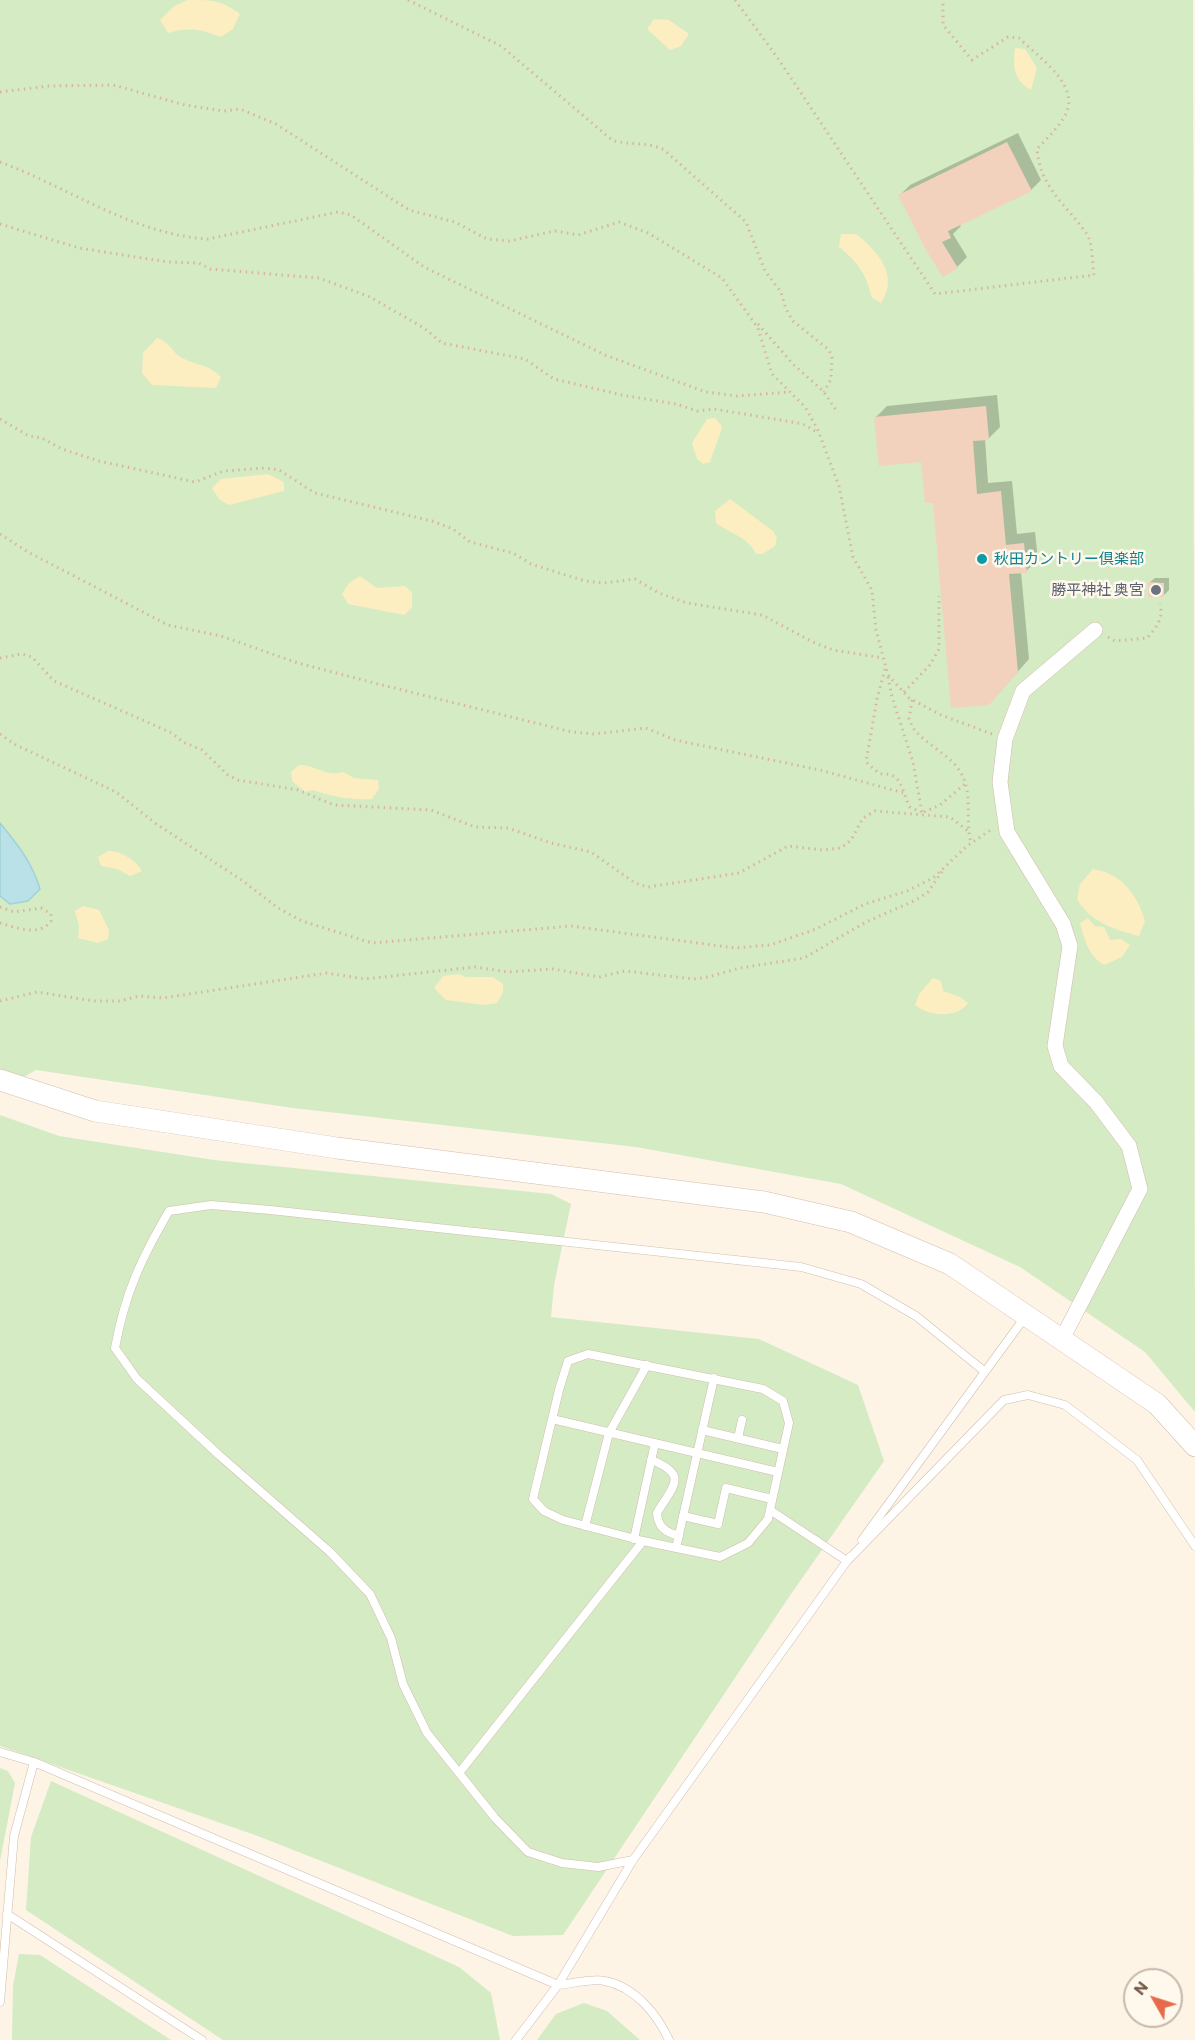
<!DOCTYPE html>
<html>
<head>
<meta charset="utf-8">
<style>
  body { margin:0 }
  #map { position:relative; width:1195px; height:2040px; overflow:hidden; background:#fdf4e6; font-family:Commissioner,sans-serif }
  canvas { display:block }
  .north { position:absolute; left:1123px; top:1968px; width:60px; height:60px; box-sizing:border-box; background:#fff8ed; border:2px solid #c8b8ac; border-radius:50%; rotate:309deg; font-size:16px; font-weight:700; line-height:24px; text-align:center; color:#76594a }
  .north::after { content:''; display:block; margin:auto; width:21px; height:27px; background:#e76b4a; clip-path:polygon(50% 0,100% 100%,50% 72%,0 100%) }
</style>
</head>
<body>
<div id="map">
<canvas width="1195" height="2040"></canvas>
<div class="north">N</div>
</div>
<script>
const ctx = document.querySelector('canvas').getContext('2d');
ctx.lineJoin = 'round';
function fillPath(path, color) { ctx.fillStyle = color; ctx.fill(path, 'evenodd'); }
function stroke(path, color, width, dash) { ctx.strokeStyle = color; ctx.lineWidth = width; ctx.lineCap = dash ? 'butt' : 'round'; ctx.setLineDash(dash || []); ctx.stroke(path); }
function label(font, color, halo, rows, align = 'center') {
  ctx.font = font + ' Commissioner,"Noto Sans JP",sans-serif'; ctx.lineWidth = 5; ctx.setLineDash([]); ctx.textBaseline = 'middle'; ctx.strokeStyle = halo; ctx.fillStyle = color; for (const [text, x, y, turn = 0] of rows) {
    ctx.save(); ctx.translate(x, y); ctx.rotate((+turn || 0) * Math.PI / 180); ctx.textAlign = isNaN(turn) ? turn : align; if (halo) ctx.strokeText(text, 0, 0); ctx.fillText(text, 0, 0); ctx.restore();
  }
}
fillPath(new Path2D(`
  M0,0H1193L1195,1412L1145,1352L1020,1267L841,1184L636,1147L293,1108L36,1070L0,1091Z
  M0,1115L59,1136L214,1160L551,1194L571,1204L554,1285L551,1317L759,1339L858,1385L884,1461L789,1597L563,1935L513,1936L255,1835L0,1746Z
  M0,1768L8,1771L15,1783L0,1861Z
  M51,1781L459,1967L491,1993L500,2040H223L26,1910L31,1837Z
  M19,1954L40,1955L171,2040H12L13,1986Z
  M584,2003L607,2011L640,2040H537L556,2014Z`), '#d4ebc4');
fillPath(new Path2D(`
  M188,0C213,0 221,0 240,14L233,29L221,37C201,29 188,27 168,33L160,20L174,6Z
  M654,19L669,20L689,34L681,46L670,50L647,29Z
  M1015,48L1025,49L1037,68L1031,90C1013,80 1013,66 1015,48Z
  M841,234H856C877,250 900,276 881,303L872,298C866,274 858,262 839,247Z
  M157,338C172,343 171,352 182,358C196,365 210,365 221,377L216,388L152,385L142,373L143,353Z
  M715,418L722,426C721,434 713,452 710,462L703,464L697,459L692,443L707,419Z
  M268,474L284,482V491L229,505L219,499L212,488L221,479Z
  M730,499L773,531L777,538L775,546L763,554H756C748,537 731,534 716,523L715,511Z
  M360,576L377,588L405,586L412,592V608L404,615L348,604L342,594L349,583Z
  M299,765C316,765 325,777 343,772L354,778L378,780L379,789L372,799C350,800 333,797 313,790L305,792L292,781L291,772Z
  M108,851C121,851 136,860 142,871L130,876L117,869L101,866L98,857Z
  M1093,869C1121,873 1138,895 1145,921L1139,936C1113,929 1090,922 1077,899L1080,884Z
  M83,906L99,910L109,930L108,939L98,943L78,938L79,926L75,911Z
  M1088,918L1095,926L1104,927L1110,940L1121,939L1130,945L1122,957L1104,965C1088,955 1085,941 1080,923Z
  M459,974L466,977H493L503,984V992L497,1003L484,1005L446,1000L434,988L443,976Z
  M933,978L941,981L943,991L960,997L968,1003C957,1019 928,1016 915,1005L919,994Z`), '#fceec1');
const water = new Path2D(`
  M0,823C18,845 32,862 40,889L28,901L10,904L0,896Z`);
fillPath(water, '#bae1e7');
stroke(water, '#a0d1d9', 1.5);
fillPath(new Path2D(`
  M1018,133L1041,180L1031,190L959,224L961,226L953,234L967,257L957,267L900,195L910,185Z
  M997,395L1000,427L989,438H985L988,483L1012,481L1017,534L1035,532L1038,560L1026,571L1021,572L1029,659L1000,692L922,460L876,417L887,406Z
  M1155,578H1169V590L1163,596L1149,583Z`), '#0003');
fillPath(new Path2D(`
  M1007,142L1032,191L948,231L951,238L942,242L958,268L943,277L926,250L898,195Z
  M986,406L989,440L973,441L977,494L1001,491L1006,545L1024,543L1027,573L1009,574L1018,672L989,705L951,708L933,503H925L921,462L879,466L874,417Z
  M1148,582L1164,583V597H1148Z`), '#f2d2bd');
const lane = new Path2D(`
  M588,1354L763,1389L783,1401L789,1423L768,1519L748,1543L720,1557L643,1541L563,1520L544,1511L533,1499L559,1390L568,1361Z
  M552,1419L778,1472
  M702,1430L783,1449
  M738,1438L742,1420
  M651,1460C691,1475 671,1488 657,1513C658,1527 665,1532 679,1536
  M770,1510L847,1561L850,1557
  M683,1516L718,1524L726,1488L772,1499
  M585,1526L609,1433L647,1365
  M634,1539L655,1443
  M862,1540L1025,1317
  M676,1548L714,1378
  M0,1752L34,1762L558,1985C571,1984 592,1978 605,1981C635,1987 657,2014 669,2040
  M459,1773L643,1541
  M633,1860L598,1867L562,1863L528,1852L495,1818L427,1733L403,1684L391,1638L370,1594L330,1552L219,1455L137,1379L115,1348C125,1293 141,1259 169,1211L211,1205L270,1210L801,1267L861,1284L916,1316L984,1371
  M7,1914L202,2040
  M0,2002L14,1836L34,1762
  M516,2040L558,1985L633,1860L847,1561L1004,1400L1028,1395L1065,1405L1137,1460L1195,1546`);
const street = new Path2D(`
  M1062,1339L1140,1189L1129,1146L1096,1102L1061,1066L1055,1046L1070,946L1063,924L1007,832L1000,782L1005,739L1023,691L1095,630`);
const secondary = new Path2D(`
  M0,1080L95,1111L337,1148L764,1202L851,1222L950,1264L1157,1404L1195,1446`);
stroke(lane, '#d1bdae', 9);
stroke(street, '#d1bdae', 16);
stroke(secondary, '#d4bdac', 22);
stroke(new Path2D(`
  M408,0L501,46L612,140C630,146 647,141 664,150L746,222L765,271L781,292L786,309L793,321L829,350L832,357L831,379L824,392
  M735,0L777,57L935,294L1094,275C1092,263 1093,242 1086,233C1066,204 1040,188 1037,149C1047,138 1064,123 1068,108C1075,81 1035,54 1019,38L1008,37L972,60L943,25V0
  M0,92L49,86L113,85L185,105L224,111L240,109L276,124L409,210L455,222L487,239L509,241L555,231L578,235L619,222L648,233L722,278L758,328L772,374L805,407L817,428L839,486L853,557L872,590L876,630L888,675L909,698L941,715L992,734
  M0,162C68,187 134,235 208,239L338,212L351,215L424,267L605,355L706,392L737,396L790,392
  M0,224L79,248L168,262L199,263L210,269L319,278L370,297L424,328L442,343L525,359L554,379L622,395L676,404L697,411L714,409L803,424L818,433
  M758,324L793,364L823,391L838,413
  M0,419L29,436L42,438L62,449L99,461L195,482L224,471L264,468L279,470L315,493L432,521L453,529L470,542L513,553L531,564L585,581L604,583L635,579L659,593L687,603L762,615L815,643L833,650L883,658
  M0,534L28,552L168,625L221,636L298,663L382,685L572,732L594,734L646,728L675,740L820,770L904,793
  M1108,637L1115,641L1147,638C1156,628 1164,618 1160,604
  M0,658L22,654L32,657L54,681L172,733L183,742L202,750L228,775L238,780L298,790L334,805L431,810L475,827L508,828L551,843L591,852L635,883L648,887L739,873L788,846L823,850L841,848L851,840L863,818L875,811L950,817L968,831
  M885,669L877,699L866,762L880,774C903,772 901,791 910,807L921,812
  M888,677L892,697L913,762L922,813
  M904,692L930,665L939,649V596
  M912,700L909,719L913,728C926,745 951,755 961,773C973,793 965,821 971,843
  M0,734L14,744L116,792L155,823L243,881L278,908L302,921L372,943L571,926L735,948L770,945L816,929L865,904L907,891L933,878L967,846L992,829
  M924,812L940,805L965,784
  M0,907L14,912L41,908L51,914V921C39,937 17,928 0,923
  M0,1001L37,992L94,1001H120L139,996L163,998L327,973L365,979L475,967L508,972L553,969L599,977L625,971L694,979L708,977L740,968L804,958L866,922L916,900L928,892L943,870`), '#d8b5a0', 3, [1.5, 4.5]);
stroke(lane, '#fff', 8);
stroke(street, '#fff', 15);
stroke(secondary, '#fff', 21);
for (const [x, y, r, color] of [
  [982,559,6,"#0f9aa8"],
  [1156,590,6,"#6b7280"]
]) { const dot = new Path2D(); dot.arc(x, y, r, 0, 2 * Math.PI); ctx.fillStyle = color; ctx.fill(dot); stroke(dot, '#fff8ed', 2); }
label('15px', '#0d838f', '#fff8ed', [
  ["秋田カントリー倶楽部",994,559]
], 'left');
label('15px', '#5b616d', '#fff8ed', [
  ["勝平神社 奥宮",1144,590]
], 'right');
</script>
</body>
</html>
